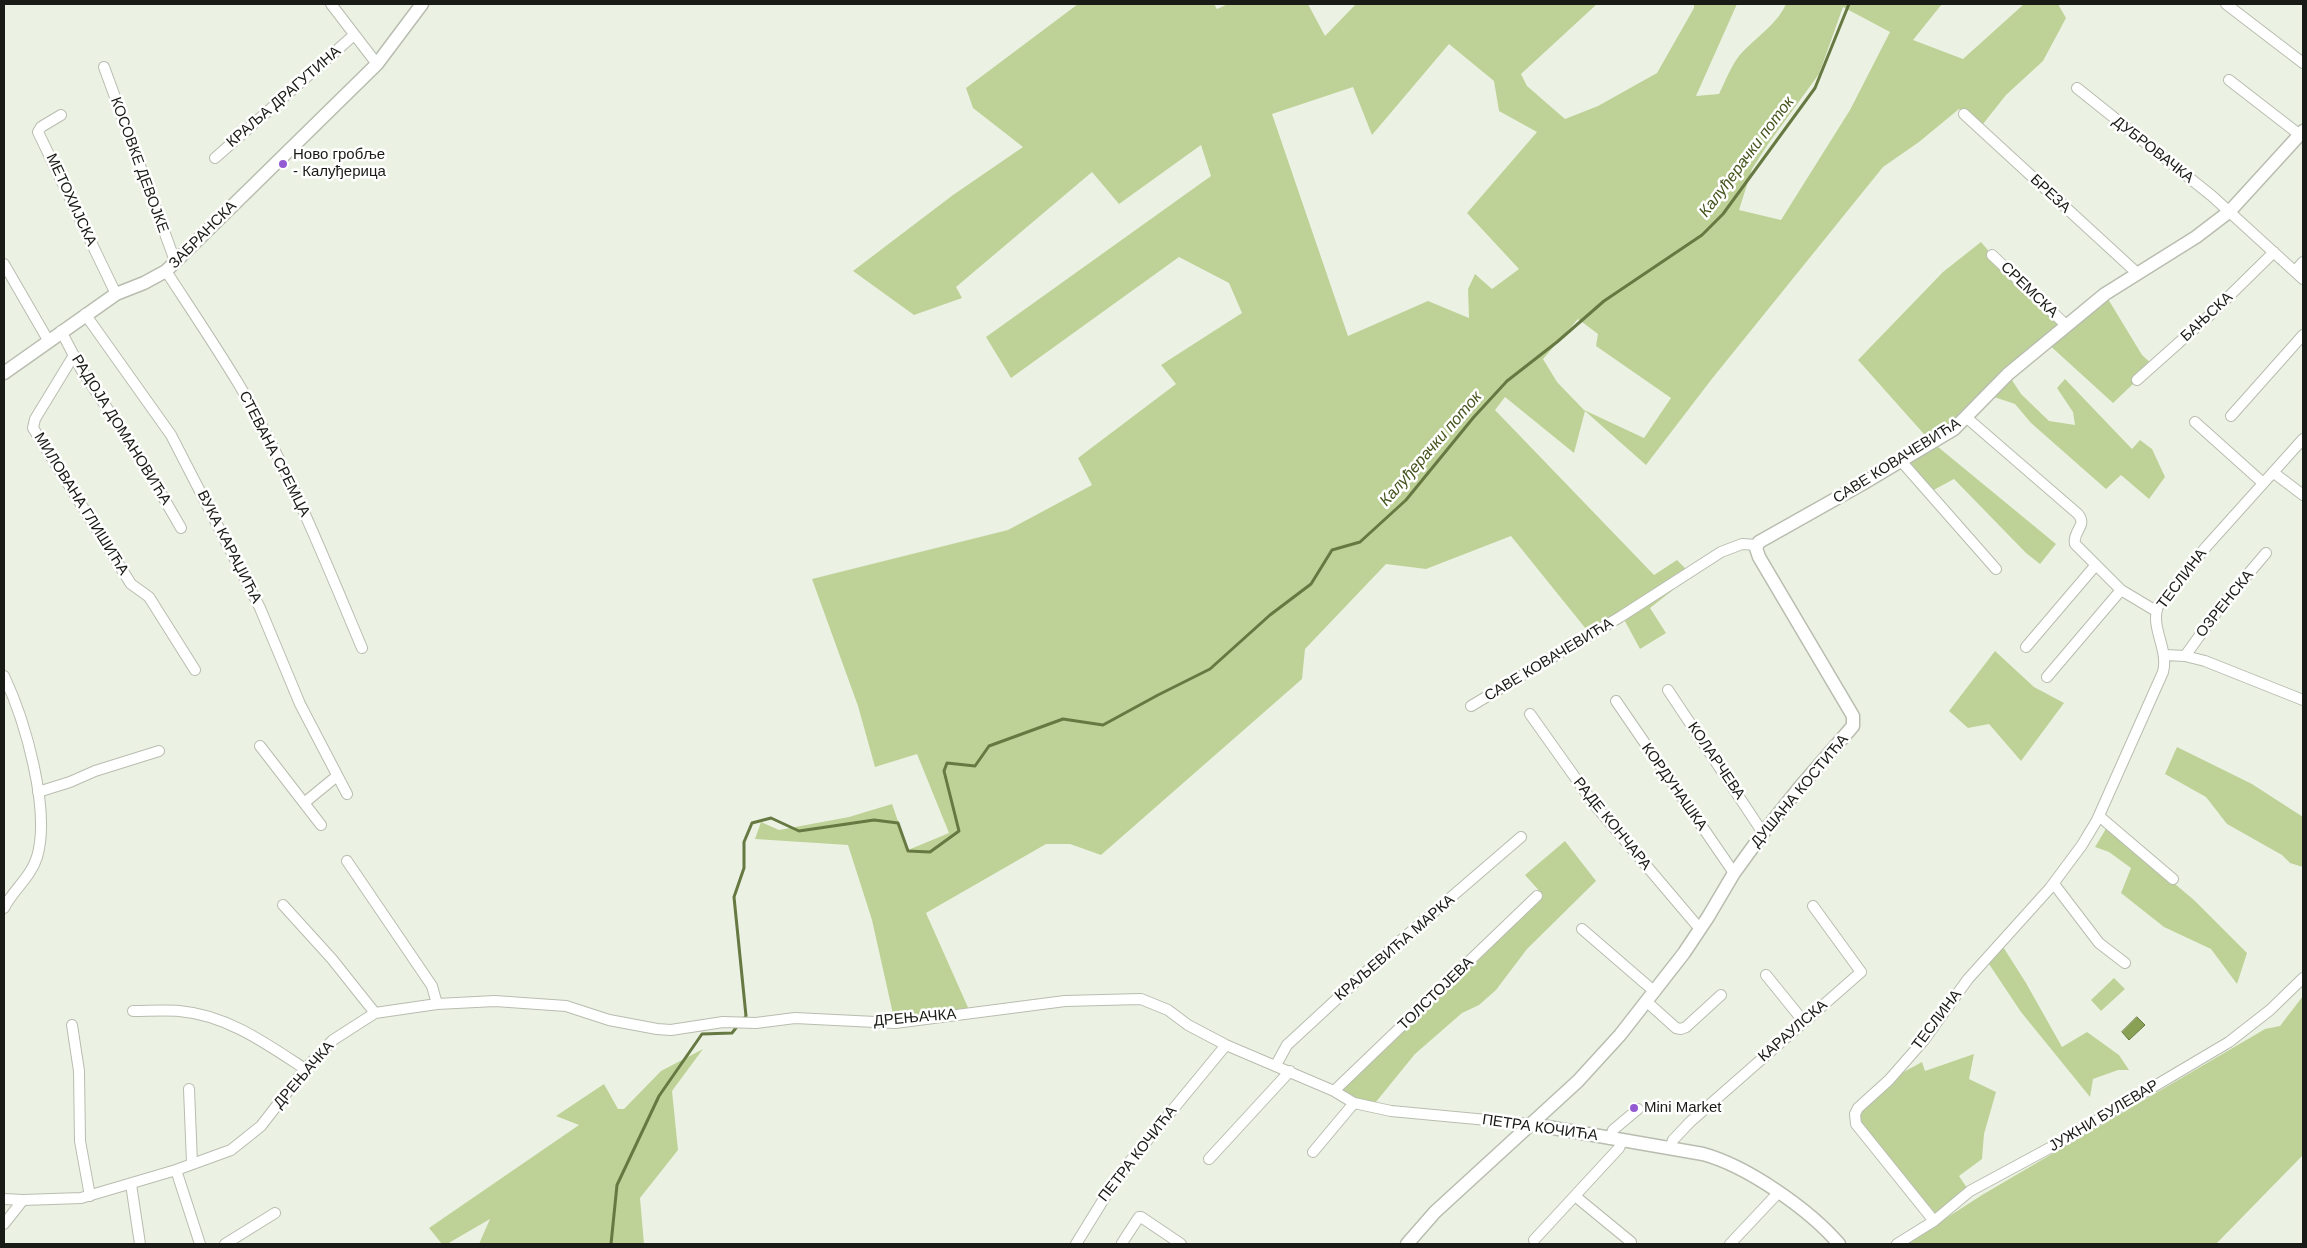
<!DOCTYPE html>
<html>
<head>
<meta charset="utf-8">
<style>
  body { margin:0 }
  #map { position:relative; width:2307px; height:1248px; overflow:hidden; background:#ecf2e3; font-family:Arial,sans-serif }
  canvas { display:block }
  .frame { position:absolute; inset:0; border:5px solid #191b16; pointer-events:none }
</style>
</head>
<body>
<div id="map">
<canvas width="2307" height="1248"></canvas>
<div class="frame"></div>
</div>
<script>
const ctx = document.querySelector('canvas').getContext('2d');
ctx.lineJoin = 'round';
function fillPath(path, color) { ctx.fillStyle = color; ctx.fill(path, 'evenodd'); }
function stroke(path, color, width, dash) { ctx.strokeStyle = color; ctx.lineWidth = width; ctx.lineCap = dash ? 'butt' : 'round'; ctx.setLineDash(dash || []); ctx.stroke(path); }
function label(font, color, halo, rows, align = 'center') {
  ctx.font = font + ' Arial,sans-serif'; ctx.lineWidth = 5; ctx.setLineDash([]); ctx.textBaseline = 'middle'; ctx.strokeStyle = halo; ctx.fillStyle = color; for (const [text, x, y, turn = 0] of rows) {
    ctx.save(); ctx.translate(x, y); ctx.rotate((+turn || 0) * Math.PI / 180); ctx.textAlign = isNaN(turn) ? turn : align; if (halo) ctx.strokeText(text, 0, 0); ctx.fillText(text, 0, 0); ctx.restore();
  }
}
fillPath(new Path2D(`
  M1078,4H1214L1217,9L1228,4H1308L1325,36L1356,4H1597L1521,74L1527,86L1565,119L1598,106L1657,73L1694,8V4H1737L1696,96L1719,94C1725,82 1731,66 1739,56C1754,38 1776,26 1786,4H1942L1913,40L1963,59L2024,4H2058L2066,18L2043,61L2006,95L1979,129L1959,109L1919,142L1883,167L1711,380L1646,465L1585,411L1574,453L1505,397L1495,410L1654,575L1677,560L1692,575L1650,608L1666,633L1640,649L1620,612L1586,629L1511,536L1426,569L1386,564L1305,649L1302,679L1101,855L1070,844H1046L926,913L970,1012L895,1023L872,920L848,845L755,839L761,822L779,830L849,817L892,804L908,850L949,833L917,754L875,767L858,706L812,579L1008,530L1092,485L1078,458L1176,384L1161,365L1242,313L1229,283L1179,257L1011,378L986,337L1211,176L1201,145L1119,204L1092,172L956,287L962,298L914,315L853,271L953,195L1023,147L973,108L966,88ZM1843,7L1890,32L1850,110L1781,220L1739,210L1752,169L1768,144L1819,74ZM1449,44L1494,81L1499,111L1537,132L1467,213L1519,269L1492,289L1475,274L1468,289L1469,318L1428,301L1348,336L1272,114L1353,87L1372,135ZM1578,319L1598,334L1596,346L1671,398L1644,438L1584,410L1557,382L1543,359Z
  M1981,242L1992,255L2065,325L2105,294L2142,355L2153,365L2113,403L2046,342L2008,374L2021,394L2049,421L2075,425L2073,412L2057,388L2065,379L2132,449L2140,440L2152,449L2165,477L2149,499L2121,475L2106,489L2031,423L2015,404L1988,395L1932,442L2056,544L2040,564L2026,553L1954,479L1928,493L1901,461L1931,442L1858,360L1943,272Z
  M1995,651L2034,687L2064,703L2021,761L1989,724L1968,728L1949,711Z
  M2177,747L2252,784L2303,817V867L2290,863L2282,855L2227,824L2206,797L2165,774Z
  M2107,827L2194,900L2247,953L2237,984L2211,949L2164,927L2121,893L2131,868L2109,852L2095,847Z
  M1565,841L1596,881L1527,949L1496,990L1479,1005L1462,1013L1415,1054L1371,1108L1334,1091L1543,895L1525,875Z
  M2000,942L2026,983L2062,1047L2087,1032L2119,1055L2129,1070H2118L2093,1079L2090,1097L2021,1012L1985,958Z
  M2114,978L2125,989L2101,1011L2091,1000Z
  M2303,996V1155L2216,1244H1906L1982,1195L2265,1029L2280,1026Z
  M703,1049L672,1091L678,1150L640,1198L644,1244H479L490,1219L447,1244H442L429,1228L579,1125L556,1116L604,1084L618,1109H624L661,1071Z
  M1974,1054L1969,1079L1996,1092L1984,1134L1982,1159L1959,1176L1967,1188L1935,1213L1856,1124L1858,1108L1889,1080L1922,1062L1925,1071Z`), '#bed298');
const water = new Path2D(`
  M2137,1017L2145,1025L2129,1040L2122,1032Z`);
fillPath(water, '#88a155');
stroke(water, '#677942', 1);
stroke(new Path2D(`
  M743,1020L746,1016L734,897L744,868V842L752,823L771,818L799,831L874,820L898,823L908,851L930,852L959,831L944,771L947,763L975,766L989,746L1063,719L1103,725L1158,695L1210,669L1270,615L1311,584L1332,550L1360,542L1406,500L1473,418L1507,381L1557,342L1604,301L1702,235L1723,214L1815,88L1849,4
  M611,1244L617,1185L659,1096L702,1034L732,1033L739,1024`), '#677942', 3);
const minor = new Path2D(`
  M331,4L377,64
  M2226,4L2303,63
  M104,67L175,261
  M2229,80L2300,135
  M2077,88L2212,196L2303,279
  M1964,114L2137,273
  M61,115L41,127L38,132L116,294
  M215,158L354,35
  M1992,255L2066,325
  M4,264L48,340
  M166,271C190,308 215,345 238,383C288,467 324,558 362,648
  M2295,271L2303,262
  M85,314L171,435L260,608L300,704L347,794
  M61,331L82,371L140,457L181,528
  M74,355L35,419L33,428L131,584L149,597L195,670
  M2137,380L2211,314L2274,252
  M2231,416L2303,335
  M1967,418L2078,514C2088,526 2072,531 2075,544L2121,590L2156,611
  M2195,422L2263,483
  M1901,461L1996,569
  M2274,473L2303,495
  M2026,647L2095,566
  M2165,655L2185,656L2205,661L2303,700
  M2185,656L2221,606L2266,553
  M4,676C25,720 51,810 37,857C31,877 13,890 4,908
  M2047,677L2121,590
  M1668,690L1763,833
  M1616,701L1734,873
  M1471,706L1620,617L1721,552L1742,544L1757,545
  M1530,714L1594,804L1700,929
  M260,746L304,803
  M38,792L70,782L95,771L159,751
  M2099,816L2173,879
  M321,825L304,803L337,776
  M347,861L432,986L437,1004
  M2054,884L2099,943L2125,963
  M283,905L332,959L375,1013
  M1582,929L1655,992
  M1766,975L1804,1022
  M1647,1002L1676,1028L1681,1029L1686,1027L1721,995
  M133,1011C148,1011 164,1010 179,1011C227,1015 267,1044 305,1069
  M72,1025L79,1071L80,1141L90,1196
  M1276,1065L1287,1045L1392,948L1521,837
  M189,1089L192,1163
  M1334,1091L1537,896
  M1610,1139L1613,1130L1638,1109
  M1670,1149L1673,1140L1690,1122L1861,972L1813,906
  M1313,1152L1354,1103
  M1209,1159L1290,1071
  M176,1170L200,1244
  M131,1184L140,1244
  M1575,1196L1631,1242
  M4,1199L23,1200L81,1198L176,1170L231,1150L261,1126L305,1069L333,1040L375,1013L437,1004L495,1001L566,1006L609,1020L657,1029L671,1030L723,1022L756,1023L795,1018L895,1023L1065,1001L1141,999L1168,1010L1188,1025L1226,1045L1334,1091L1354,1103L1391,1111L1530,1124
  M1934,1221L1856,1124L1855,1114L1858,1108L1889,1080L1924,1040L1968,979L2050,888L2082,845L2097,820L2163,672C2169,649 2150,628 2158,606L2206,547L2303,439
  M4,1224L23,1200
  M1534,1240L1619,1148L1622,1141
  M1122,1243L1139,1217H1141L1181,1244
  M225,1244L275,1213
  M1076,1244L1118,1176L1226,1045
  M1730,1244L1778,1193
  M1897,1244L1934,1221L1970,1191L2057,1144L2229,1042L2270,1010L2303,978`);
const tertiary = new Path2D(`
  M4,373L116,294L144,283L166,271L377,64L422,4
  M1530,1124L1703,1154C1747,1166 1809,1209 1839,1244
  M1407,1244L1435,1212L1578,1081L1620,1035L1684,953L1708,917L1734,873L1763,833L1800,787L1853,726V716L1759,557L1756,548L1759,542L1862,484L1954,429L2008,374L2105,294L2196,237L2230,211L2303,131`);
stroke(minor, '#b8bdaf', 12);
stroke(tertiary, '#b8bdaf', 15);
stroke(minor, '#fff', 10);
stroke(tertiary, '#fff', 12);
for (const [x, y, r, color] of [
  [283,164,5,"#945ad1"],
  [1634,1108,5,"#945ad1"]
]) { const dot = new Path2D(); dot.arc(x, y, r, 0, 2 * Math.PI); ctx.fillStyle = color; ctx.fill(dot); stroke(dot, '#fff', 2); }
label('15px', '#191b16', '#fff', [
  ["КРАЉА ДРАГУТИНА",284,97,-41],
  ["ДУБРОВАЧКА",2153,150,38],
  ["КОСОВКЕ ДЕВОЈКЕ",139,165,70],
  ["БРЕЗА",2050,194,43],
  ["МЕТОХИЈСКА",71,200,65],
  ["ЗАБРАНСКА",203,235,-45],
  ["СРЕМСКА",2029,290,44],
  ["БАЊСКА",2207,317,-43],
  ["РАДОЈА ДОМАНОВИЋА",121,430,58],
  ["СТЕВАНА СРЕМЦА",274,454,63],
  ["САВЕ КОВАЧЕВИЋА",1897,461,-32],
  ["МИЛОВАНА ГЛИШИЋА",81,504,58],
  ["ВУКА КАРАЏИЋА",229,547,63],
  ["ТЕСЛИНА",2182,579,-53],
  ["ОЗРЕНСКА",2225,604,-51],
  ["САВЕ КОВАЧЕВИЋА",1549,660,-31],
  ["КОЛАРЧЕВА",1716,761,56],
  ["КОРДУНАШКА",1674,787,55],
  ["ДУШАНА КОСТИЋА",1800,791,-50],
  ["РАДЕ КОНЧАРА",1612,824,51],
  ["КРАЉЕВИЋА МАРКА",1395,948,-41],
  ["ТОЛСТОЈЕВА",1436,994,-44],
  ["ДРЕЊАЧКА",915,1018,-5],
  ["ТЕСЛИНА",1937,1020,-53],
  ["КАРАУЛСКА",1793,1031,-41],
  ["ДРЕЊАЧКА",304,1075,-49],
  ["ЈУЖНИ БУЛЕВАР",2104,1116,-31],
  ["ПЕТРА КОЧИЋА",1540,1128,8],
  ["ПЕТРА КОЧИЋА",1138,1154,-52]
]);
label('15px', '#191b16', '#fff', [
  ["Ново гробље",293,155],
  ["- Калуђерица",293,172],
  ["Mini Market",1644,1108]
], 'left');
label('italic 16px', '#45551e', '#fff', [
  ["Калуђерачки поток",1747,157,-53],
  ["Калуђерачки поток",1431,449,-49]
]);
</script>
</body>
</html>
